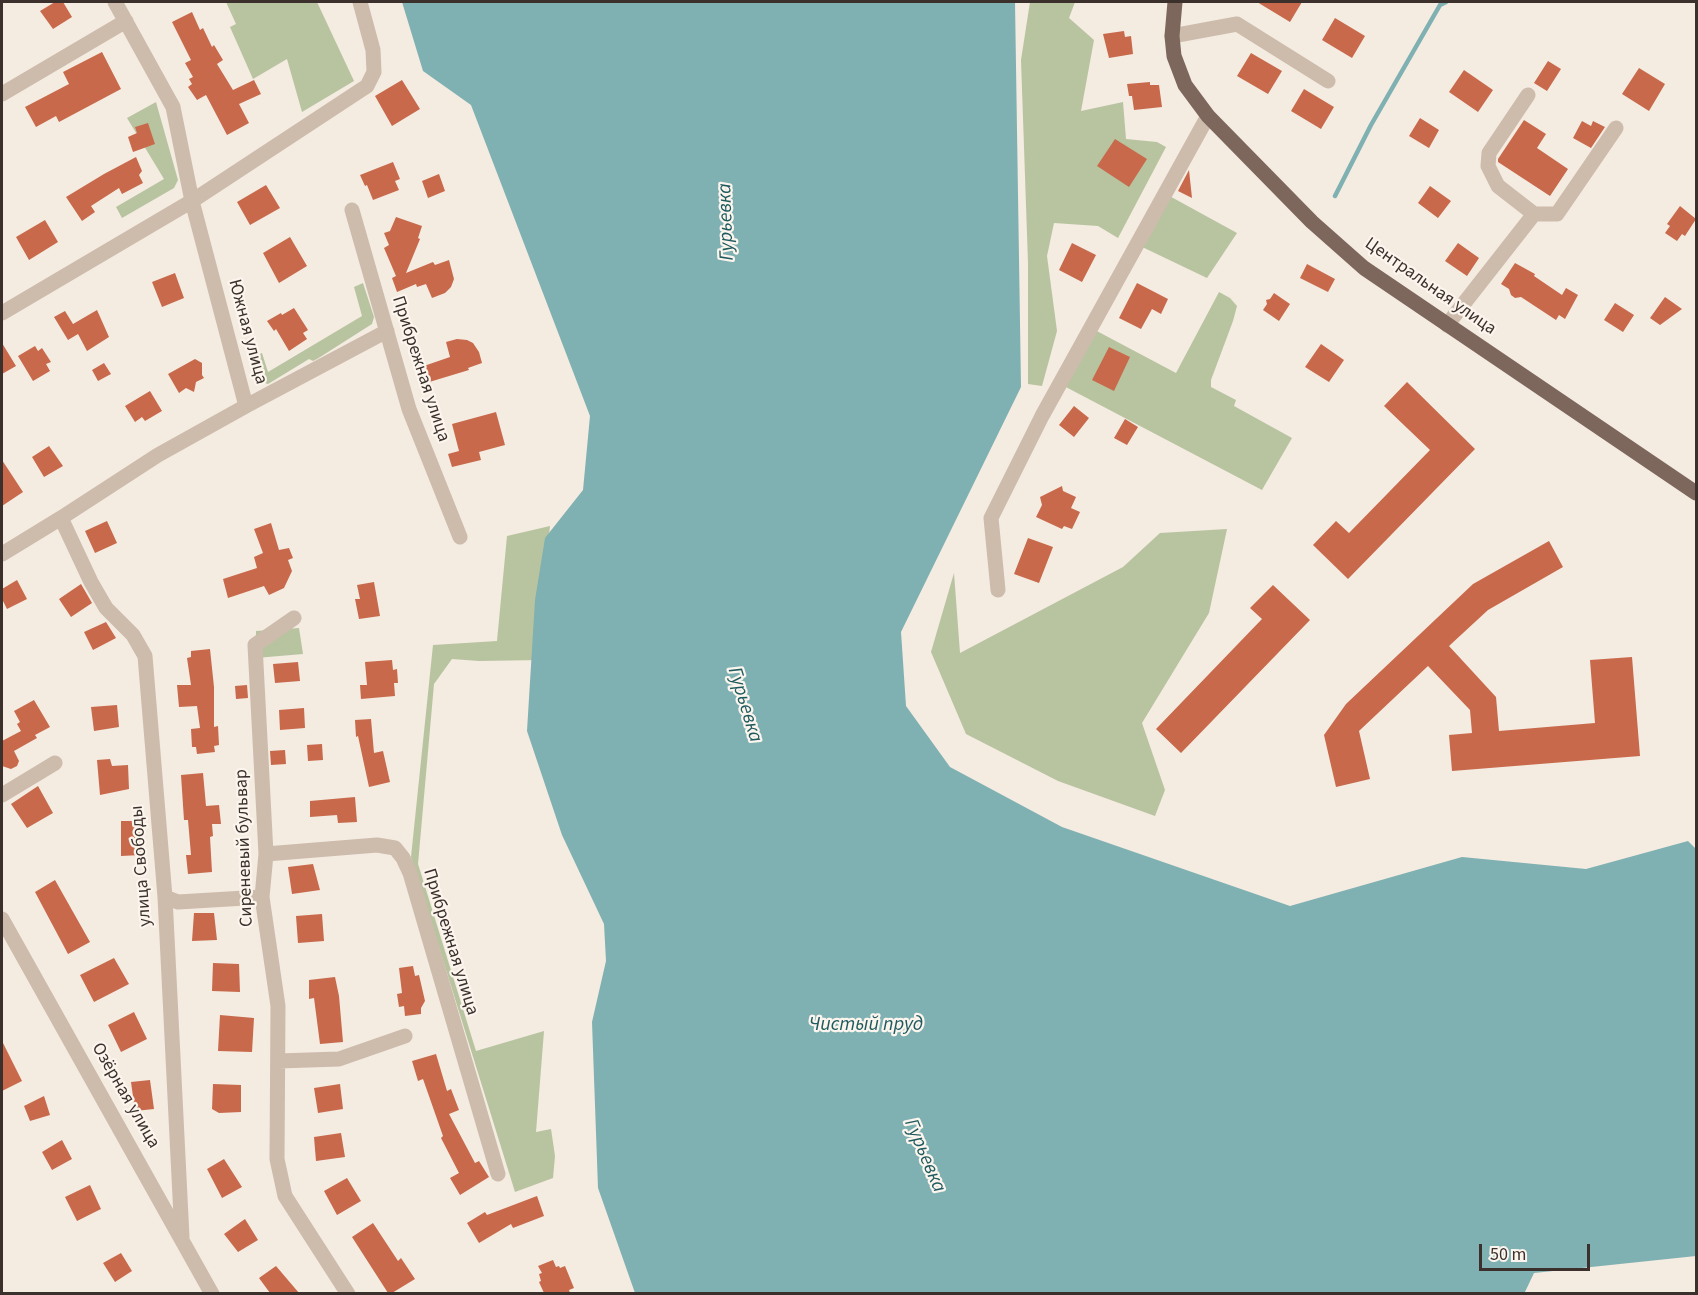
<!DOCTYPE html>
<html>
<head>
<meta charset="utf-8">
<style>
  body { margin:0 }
  #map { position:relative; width:1698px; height:1295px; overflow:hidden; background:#f4ebe1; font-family:"Source Sans 3",sans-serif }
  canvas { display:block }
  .frame { position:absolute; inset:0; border:3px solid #3b302b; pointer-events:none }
  .scale { position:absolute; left:1479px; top:1244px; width:111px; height:27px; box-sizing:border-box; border:3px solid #3b302b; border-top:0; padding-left:8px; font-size:18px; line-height:21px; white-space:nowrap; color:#3b302b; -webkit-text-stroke:4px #fbf5ee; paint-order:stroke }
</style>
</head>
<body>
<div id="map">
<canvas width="1698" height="1295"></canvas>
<div class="frame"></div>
<div class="scale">50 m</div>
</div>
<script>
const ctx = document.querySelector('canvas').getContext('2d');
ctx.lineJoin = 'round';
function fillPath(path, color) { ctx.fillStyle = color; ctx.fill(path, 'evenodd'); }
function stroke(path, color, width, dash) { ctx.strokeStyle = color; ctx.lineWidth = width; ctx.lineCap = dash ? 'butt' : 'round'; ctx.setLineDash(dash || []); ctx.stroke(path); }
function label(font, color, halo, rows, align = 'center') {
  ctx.font = font + ' "Source Sans 3",sans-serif'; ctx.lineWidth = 4.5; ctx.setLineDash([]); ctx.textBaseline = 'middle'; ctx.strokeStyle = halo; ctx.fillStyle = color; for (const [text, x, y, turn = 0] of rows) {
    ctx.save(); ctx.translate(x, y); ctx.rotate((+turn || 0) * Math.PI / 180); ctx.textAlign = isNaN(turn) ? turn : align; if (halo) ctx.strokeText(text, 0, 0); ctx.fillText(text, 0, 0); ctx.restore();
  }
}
fillPath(new Path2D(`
  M226,2H317L354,81L302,112L287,59L253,79L230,27L236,24Z
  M1030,2H1075L1069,18L1094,40L1081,111L1123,102L1126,139L1157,142L1166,147L1118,238L1098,226L1054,223L1047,256L1057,331L1042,386L1028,384V263L1021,60Z
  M156,102L178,180L174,188L122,218L116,207L164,179L127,118Z
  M1164,193L1237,233L1207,278L1138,245Z
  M363,283L374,317L372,324L317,359L313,361L309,359L268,384L261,382L253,357L262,353L268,372L362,316L354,287Z
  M1219,292L1230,298L1237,306L1233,321L1211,380V387L1236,400L1234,406L1292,438L1262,490L1062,385L1093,329L1176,373Z
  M550,526L542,604L541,660L479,661L452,659L434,684L418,864L476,1051L544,1031L536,1132L551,1129L555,1156L553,1178L515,1192L411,857L433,645L497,641L507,536Z
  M1227,529L1209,613L1142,723L1165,790L1155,816L1058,781L966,734L931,652L954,573L960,653L1123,567L1160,533Z
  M299,628L303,654L256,658V631Z`), '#b8c4a0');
fillPath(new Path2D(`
  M402,2H1015L1021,387L901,632L906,706L950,767L1062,827L1290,906L1462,857L1586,869L1688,841L1696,849V1256L1534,1273L1524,1294L635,1293L598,1188L592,1022L606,961L604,924L562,835L527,731L535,600L545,538L583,490L590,416L471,105L423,71Z`), '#7fb0b2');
stroke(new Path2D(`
  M1335,196L1371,125L1440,5L1446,2`), '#7fb0b2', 4.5);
fillPath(new Path2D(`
  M55,2H63L72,17L53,29L40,11Z
  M1257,2H1302L1290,22Z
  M192,12L200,30L203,28L212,47L214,45L223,60L217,64L233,90L254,80L261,94L239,104L249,123L227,135L206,95L197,100L188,87L192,84L189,79L193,77L185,63L191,60L172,22Z
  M1335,18L1365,36L1352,58L1322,40Z
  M1124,31L1125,37L1131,36L1133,54L1109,58L1103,34Z
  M102,52L121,89L59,122L56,116L36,127L25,107L69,84L63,72Z
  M1251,53L1282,71L1268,94L1237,76Z
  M1548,61L1561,69L1547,91L1534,83Z
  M1639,68L1665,84L1649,111L1622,94Z
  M1464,70L1493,90L1478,112L1449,92Z
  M402,80L420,109L392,126L375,96Z
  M1150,82V85H1159L1162,107L1134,110L1132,96H1129L1127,84Z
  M1304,89L1334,107L1321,129L1291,111Z
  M1420,118L1439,130L1429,148L1409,136Z
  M1524,120L1546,134L1537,148L1568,169L1550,196L1498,162V159Z
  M1582,121L1591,126L1593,121L1605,127L1591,148L1573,138Z
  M148,123L155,144L133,152L128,137L137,133L135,127Z
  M1115,139L1147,159L1129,187L1097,166Z
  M136,157L142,171L139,175L143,183L122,194L119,188L91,206L95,212L82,221L66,197L104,174Z
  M393,162L400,179L395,181L399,190L373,200L367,185L365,186L360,175Z
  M1189,170L1192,198L1178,191Z
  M439,174L445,191L428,198L422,181Z
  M266,185L280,208L250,225L237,202Z
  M1430,186L1451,201L1438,218L1418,203Z
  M1680,206L1696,219L1685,236L1682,234L1677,241L1665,233L1670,226L1667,224Z
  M396,217L422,226L418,238L420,239L406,273L433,262L435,265L449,260L454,279L451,287L445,293L432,298L426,284L417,287L416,284L397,292L392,278L396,276L384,248L389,245L384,233L390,231Z
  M45,220L58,242L29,260L16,237Z
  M290,237L307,266L279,283L263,253Z
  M1072,243L1096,255L1082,282L1059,270Z
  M1458,243L1479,258L1467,276L1445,261Z
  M1515,263L1535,274L1534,276L1562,295L1566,288L1578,295L1565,319L1559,315L1556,320L1521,297L1515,298L1511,295L1509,289L1501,284Z
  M1307,264L1335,279L1328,292L1300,278Z
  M175,273L184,298L162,307L152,282Z
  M1137,283L1168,299L1161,314L1152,309L1141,329L1119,318Z
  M1274,293L1290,304L1279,321L1263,310L1267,304L1266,300L1270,299Z
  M1665,297L1682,309L1660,325L1650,318Z
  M1615,303L1634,315L1623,332L1604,320Z
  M294,308L308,330L303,333L307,339L289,351L276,329L274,331L267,321L281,313L282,315Z
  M97,310L109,337L87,351L78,334L68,340L54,317L65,311L73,324Z
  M457,339L467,340L473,343L479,352L482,363L468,368L469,370L426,383L421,367L450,357L446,342Z
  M2,343L16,366L2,374Z
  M1321,344L1344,360L1329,382L1305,367Z
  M35,346L38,351L42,348L51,362L46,364L50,371L33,381L18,356Z
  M1109,347L1130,357L1114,391L1092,380Z
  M195,359L202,363V375L204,378L196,382L194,392L186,388L179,393L168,374Z
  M104,363L111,374L98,381L92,370Z
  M1407,382L1475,449L1348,579L1313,545L1336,521L1349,533L1430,450L1384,406Z
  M150,391L162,411L145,421L142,417L135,422L125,406Z
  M1074,406L1089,418L1074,437L1059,425Z
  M496,412L505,445L479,452L481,460L452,467L448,454L459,451L452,424Z
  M1125,419L1138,427L1127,445L1114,438Z
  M49,446L63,466L44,477L32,457Z
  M2,460L23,492L2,506Z
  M1062,486L1063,491L1076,497L1071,508L1080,512L1072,529L1064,526L1062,529L1036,517L1042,505L1040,497Z
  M107,521L117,543L95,553L85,531Z
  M271,523L279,550L289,548L293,558L288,560L292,571L284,588L269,595L264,586L228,598L223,579L257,568L254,557L263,553L254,529Z
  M1028,538L1053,547L1039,583L1014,574Z
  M1549,541L1563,567L1488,610L1449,646L1496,697L1499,731L1595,723L1590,660L1632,657L1640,756L1452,771L1449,735L1472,733L1470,710L1428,666L1359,731L1370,779L1336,787L1324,735L1346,704L1473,584Z
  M17,580L27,599L7,609L2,599V589Z
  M374,582L380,616L359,619L355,599H360L357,585Z
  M81,584L92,603L71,617L59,599Z
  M1273,585L1310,620L1181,753L1156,729L1262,619L1250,608Z
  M106,622L116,638L93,650L84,632Z
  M210,649L214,687V727L218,726L219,745L214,746L215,752L197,754L196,747H192L191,729L200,728L197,706L179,707L177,685H191L187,658L191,657V651Z
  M392,660L393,670L397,669L398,683H394L395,696L361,699L360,685H367L365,662Z
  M298,662L300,681L275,683L273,664Z
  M247,685L248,698L236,699L235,686Z
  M34,700L50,727L35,735L37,738L14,751L19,761L17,766L11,769L2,766V741L21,731L17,724L20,722L14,711Z
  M117,705L119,727L94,731L91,707Z
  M304,708L305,728L280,730L279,710Z
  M371,719L374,753L383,751L390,782L369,787L358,736L356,737L355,720Z
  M322,744L323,760L308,761L307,745Z
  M285,750L286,764L271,765L270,751Z
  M110,759L112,766L128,765L129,789L100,795L97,760Z
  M203,773L206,806L219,805L221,824H212L213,836L210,837L212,872L188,874L186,855H191L188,820H184L181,775Z
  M38,786L53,813L27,828L11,804Z
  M355,797L357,822L338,823L337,815L310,817V801Z
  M121,821H140L141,855L121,856Z
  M313,864L320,890L292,894L288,867Z
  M55,880L90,942L68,954L35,892Z
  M194,913H214L217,940L192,941Z
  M322,914L324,941L298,943L296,916Z
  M114,958L129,984L94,1002L80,975Z
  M213,963L239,964L240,992L212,991Z
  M413,966L415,976L419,975L425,1001L421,1008V1014L405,1016L404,1006L399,1007L397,994L402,993L399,968Z
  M335,977L339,996L343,1042L320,1044L314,998L309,999V980Z
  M134,1012L147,1039L121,1052L108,1025Z
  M220,1015L254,1018L252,1052L218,1051Z
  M2,1041L22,1081L2,1091Z
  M436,1054L447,1091L451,1089L459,1110L449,1114L475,1163L479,1161L489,1177L460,1195L450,1178L459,1173L441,1138L443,1136L423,1079L418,1081L412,1061Z
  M150,1080L154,1109L135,1111L131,1082Z
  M213,1084L241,1085V1112L219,1113L212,1109Z
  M340,1084L343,1109L318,1113L314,1088Z
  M44,1096L50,1115L30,1121L24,1106Z
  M341,1133L345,1157L316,1161L314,1137Z
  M62,1140L72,1159L52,1170L42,1152Z
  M224,1159L242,1187L222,1198L207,1169Z
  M347,1178L361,1201L337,1215L324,1191Z
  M90,1185L101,1209L77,1221L65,1197Z
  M537,1196L544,1216L513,1228L511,1224L479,1243L467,1223L485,1212L487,1215Z
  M245,1219L258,1240L238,1252L224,1234Z
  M373,1223L398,1261L401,1258L415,1279L392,1293H388L352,1237Z
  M121,1253L132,1271L115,1282L103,1263Z
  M553,1260L556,1267L559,1266L560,1268L565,1266L574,1288L569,1290L570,1293H544L539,1282L541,1281L539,1274L542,1273L538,1266Z
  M276,1266L299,1293H270L259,1278Z`), '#c8694b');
stroke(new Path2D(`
  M1172,36L1237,24L1328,81
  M2,94L126,21
  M1528,95L1489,153L1488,166L1498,186L1534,214
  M352,210L409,409L460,537
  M2,313L192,201L367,86L374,72L373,50L360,2
  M1447,325L1534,214H1557L1616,128
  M246,406L387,331
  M61,518L91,582L106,608L133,635L145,656L165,897L182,1237
  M2,554L61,518L158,455L246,406L192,201L173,107L115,2
  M998,590L991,518L1042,416L1208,116
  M294,618L255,645L266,854L262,897L278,1006L277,1159L285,1196L348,1294
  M2,795L55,763
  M266,854L377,845L395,848L403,858L410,873L498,1174
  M165,897L178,902L262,897
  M2,919L212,1294
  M278,1061L339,1059L405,1036`), '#cdbbac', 15);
stroke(new Path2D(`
  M1175,2L1172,36L1174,56L1185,85L1208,116L1312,222L1364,268L1696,493`), '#7d675c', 15);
label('18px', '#3b302b', '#fbf5ee', [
  ["Центральная улица",1430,287,35],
  ["Южная улица",247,332,75],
  ["Прибрежная улица",420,369,72],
  ["Сиреневый бульвар",245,848,-92],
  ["улица Свободы",142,866,-94],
  ["Прибрежная улица",450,942,73],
  ["Озёрная улица",125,1096,60]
]);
label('italic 20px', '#1f5a5e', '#fbf5ee', [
  ["Гурьевка",727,222,-92],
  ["Гурьевка",744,705,73],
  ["Чистый пруд",866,1026],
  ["Гурьевка",924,1156,67]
]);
</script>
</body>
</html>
